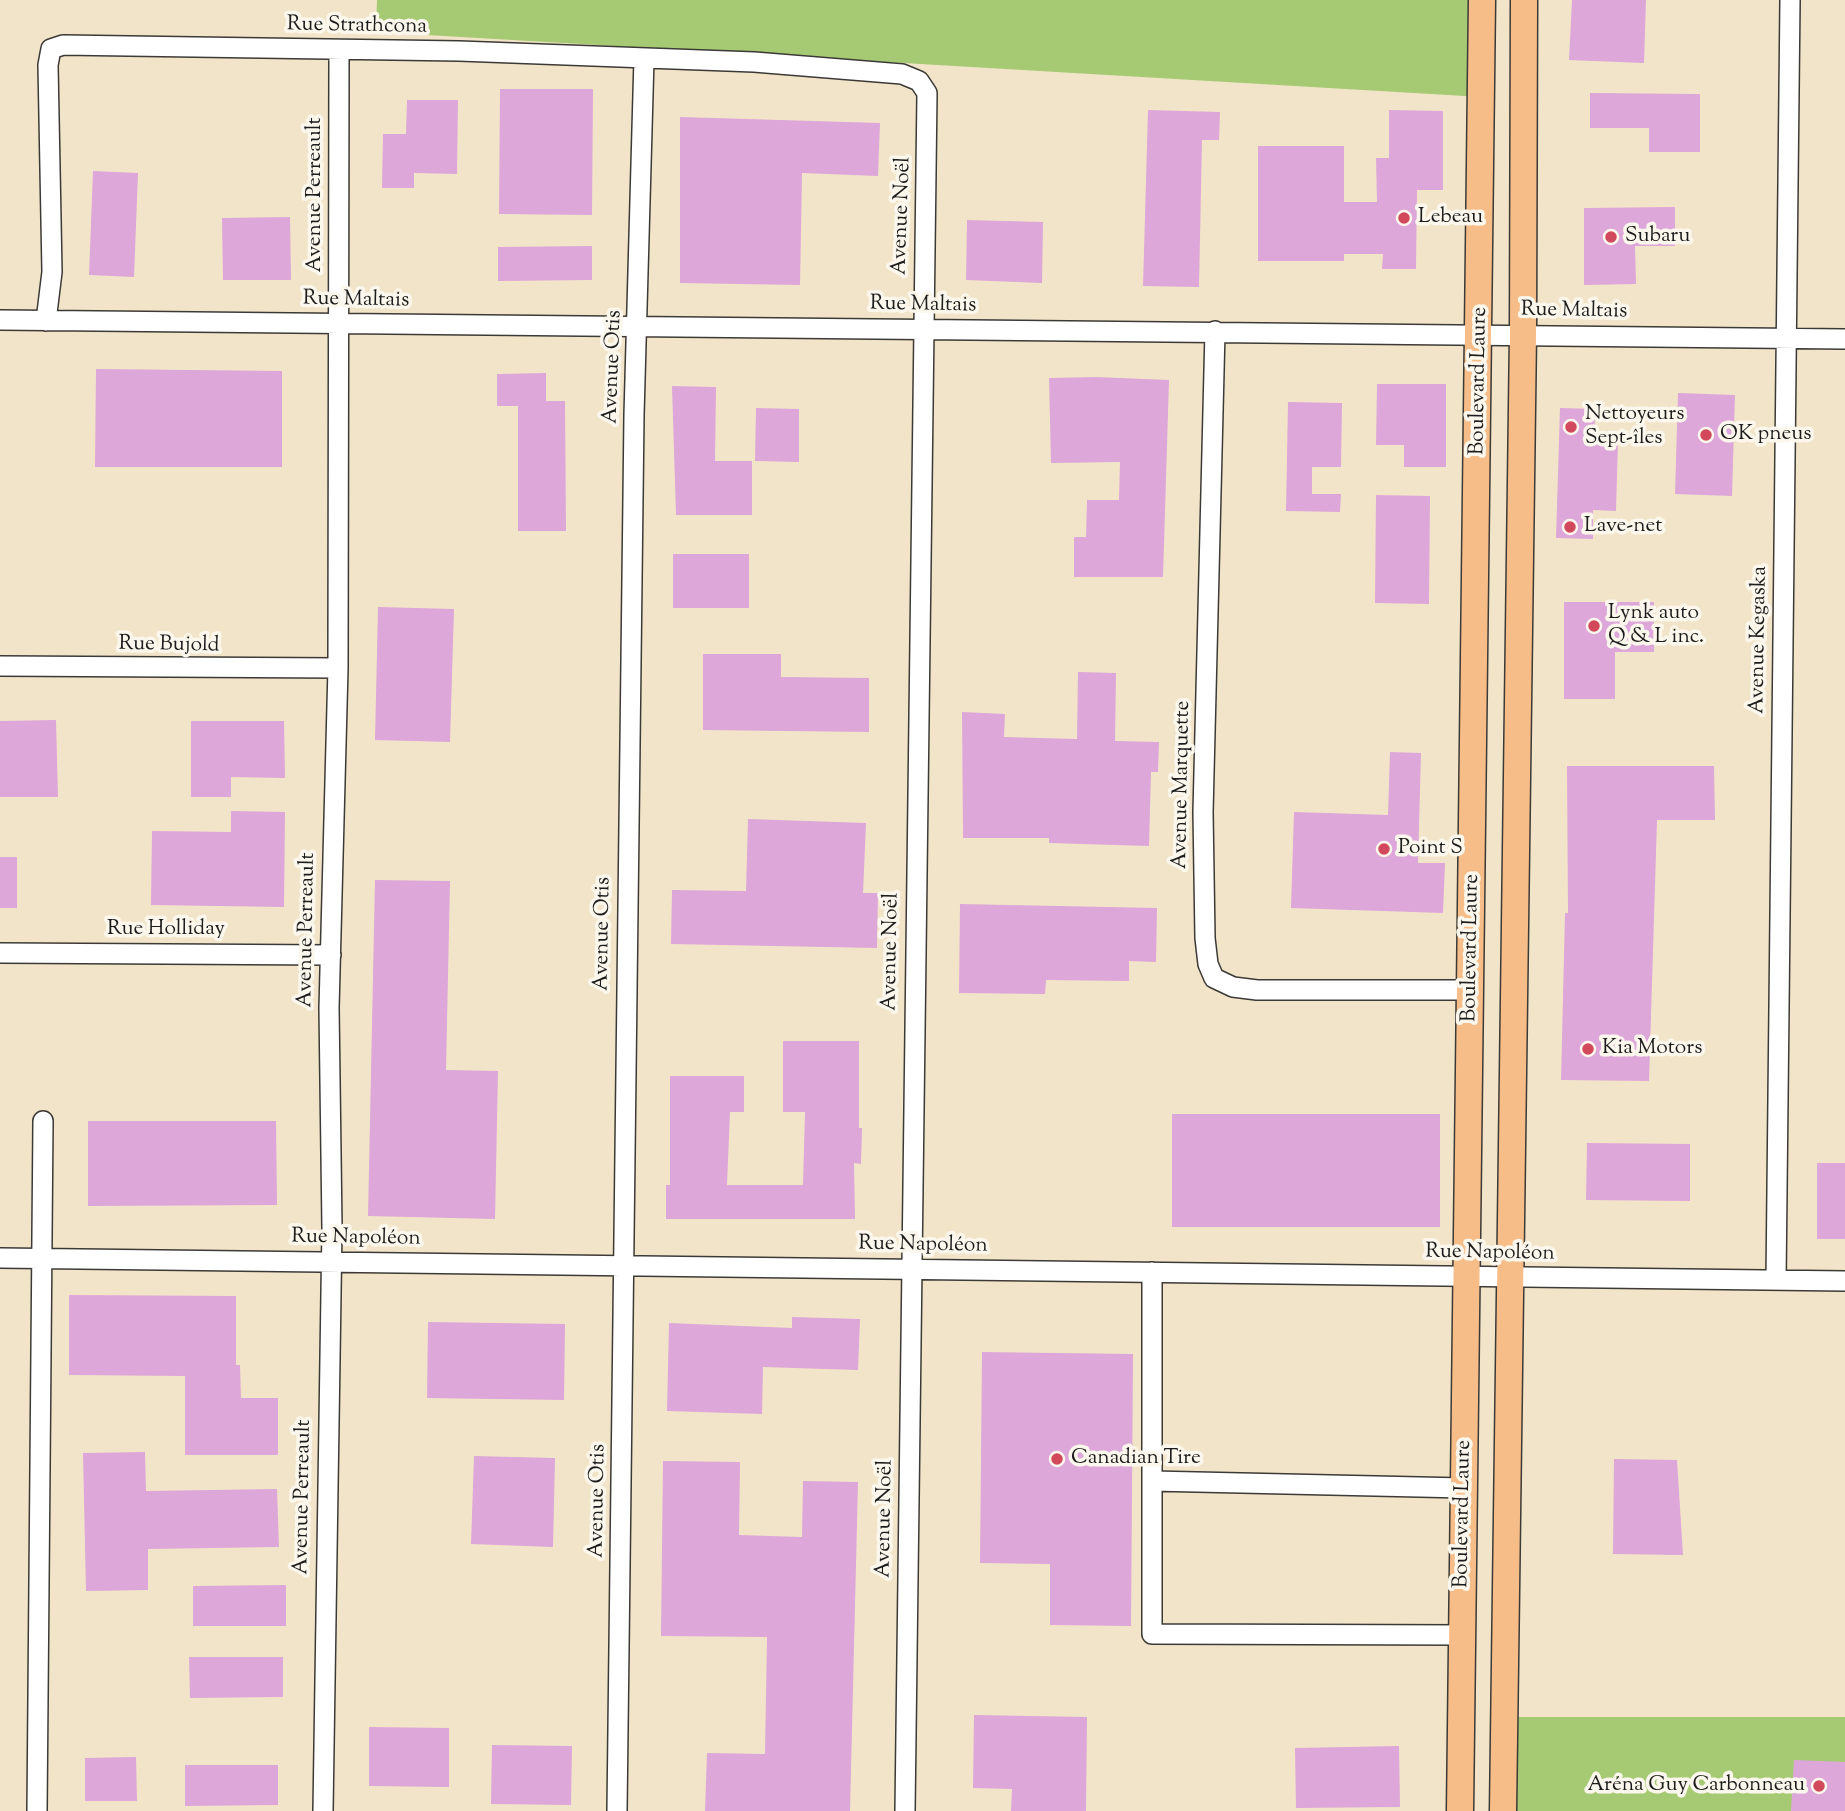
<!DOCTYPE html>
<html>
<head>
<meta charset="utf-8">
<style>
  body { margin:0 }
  canvas { display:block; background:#f2e4c8 }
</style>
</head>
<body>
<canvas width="1845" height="1811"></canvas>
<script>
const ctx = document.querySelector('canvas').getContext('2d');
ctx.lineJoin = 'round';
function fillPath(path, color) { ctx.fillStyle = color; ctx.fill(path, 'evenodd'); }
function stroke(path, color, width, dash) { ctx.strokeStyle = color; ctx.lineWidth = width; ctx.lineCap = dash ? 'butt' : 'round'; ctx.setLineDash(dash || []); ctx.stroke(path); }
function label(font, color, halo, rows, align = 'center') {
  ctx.font = font + ' "Sorts Mill Goudy",serif'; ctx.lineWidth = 7; ctx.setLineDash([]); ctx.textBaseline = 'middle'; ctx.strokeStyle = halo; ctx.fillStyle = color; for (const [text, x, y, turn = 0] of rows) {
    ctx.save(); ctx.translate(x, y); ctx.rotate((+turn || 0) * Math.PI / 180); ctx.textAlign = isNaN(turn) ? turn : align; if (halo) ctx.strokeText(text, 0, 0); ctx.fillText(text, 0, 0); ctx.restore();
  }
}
fillPath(new Path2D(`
  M377,0H1482V97L376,32Z
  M1504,1717H1845V1811H1503Z`), '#a6ca74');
fillPath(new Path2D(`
  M1572,0H1646L1644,63L1569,60Z
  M500,89H593L592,215L499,214Z
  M1590,93L1700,94V152H1649V128H1590Z
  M407,100H458L457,174L414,173V188H382L383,134H406Z
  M1148,110L1220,112L1219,140H1202L1199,287L1143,286Z
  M1389,110L1443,111V190H1417L1416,269H1382L1383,254H1344V261H1258V146H1344V202H1377L1376,158H1389Z
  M680,117L880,123L878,176L802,173L800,285L680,283Z
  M93,171L138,173L134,277L89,275Z
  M1675,207V246H1635L1636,284L1584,285V208Z
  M290,217L291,280H223L222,218Z
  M967,220L1043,222L1042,283L966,280Z
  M592,246V280L498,281V247Z
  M96,369L282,371V467H95Z
  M546,373V401H565L566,531H518V406H497V374Z
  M1096,377L1169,380L1163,577H1074V537H1086L1087,500H1119L1120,462L1051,463L1049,378Z
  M1377,384H1446V467H1404V445H1376Z
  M672,386L716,387L715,461H752V515H676Z
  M1678,393L1735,395L1732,496L1675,494Z
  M1288,402L1342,403L1341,467H1312V494H1341L1340,512L1286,511Z
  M756,408L799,409V462L755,461Z
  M1560,408L1595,409L1594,440L1618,441L1616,511L1593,510V539L1556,538Z
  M1376,495L1430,496L1429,604L1375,603Z
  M673,554H749V608H673Z
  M1564,602H1654V652H1615V699H1564Z
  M378,607L454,609L450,742L375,740Z
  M703,654H781V677L869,678V732L703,730Z
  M1078,672L1116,673L1115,741L1159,742L1158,772H1151L1149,846L1049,843V838H963L962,712L1005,714L1004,737L1077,739Z
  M56,720L58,797H0V721Z
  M191,721H284L285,778L231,777V797H191Z
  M1390,752L1421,753L1418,863H1445L1443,913L1291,908L1294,812L1388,815Z
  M1567,766H1714L1715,820H1657L1649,1081L1561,1080L1565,913H1568Z
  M231,811L285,812L284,907L151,905L152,831L231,832Z
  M748,819L866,823L863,893H878L877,948L671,944L672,890L746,891Z
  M0,857H17V908H0Z
  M375,880L450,881L446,1070L498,1071L495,1219L368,1216Z
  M960,904L1157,908L1156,962L1129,961V981L1046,980L1045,994L959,993Z
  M783,1041H859V1128H862L861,1164L854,1163L855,1219H666V1185H670V1076H744V1112H730L727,1185H803L805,1112H783Z
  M1172,1114H1440V1227H1172Z
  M88,1121H276L277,1205L88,1206Z
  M1587,1143L1690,1144V1201L1586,1200Z
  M1817,1163H1845V1239H1817Z
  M69,1295L236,1296V1365H240L241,1398H278V1455H185V1376L69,1375Z
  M792,1317L860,1319L858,1370L763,1367L762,1414L667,1411L669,1323L792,1328Z
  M428,1322L565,1324L564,1400L427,1398Z
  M982,1352L1133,1354L1131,1626L1050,1625V1564L980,1563Z
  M145,1452L146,1491L277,1489L279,1547L148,1549V1590L86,1591L83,1453Z
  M474,1456L555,1458L553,1547L471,1544Z
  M1614,1459L1677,1460L1683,1555L1613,1554Z
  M663,1461L740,1462L739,1535L802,1537L803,1481L858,1482L850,1811H705L707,1753L765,1754L767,1637L661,1636Z
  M286,1585V1626H193V1586Z
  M189,1657H283V1697L190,1698Z
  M974,1715L1087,1717L1086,1811H1011L1012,1789L973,1788Z
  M369,1727L449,1728V1787L369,1786Z
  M492,1745L572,1746L571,1805L491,1804Z
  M1399,1746L1400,1807L1296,1808L1295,1748Z
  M136,1757L137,1801H85V1758Z
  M1794,1760L1845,1762V1811H1791Z
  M185,1765H278V1805L185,1806Z`), '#dda7da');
const minor = new Path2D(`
  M0,320L1845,339
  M46,321L52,272L48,65L51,49L63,45L459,51L754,62L902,74L919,81L927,93L905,1811
  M1215,331L1203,812L1205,938L1208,964L1214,978L1233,987L1257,990H1472
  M0,666L338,668
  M0,953L331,955
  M0,1258L1845,1281
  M1152,1272V1634L1463,1635
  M1776,1280L1790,0
  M1152,1481L1464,1488
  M37,1811L43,1121
  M323,1811L332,1228L329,1008L338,668L339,50
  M617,1811L634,415L644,58`);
const highway = new Path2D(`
  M1460,1811L1482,0
  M1503,1811L1523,334L1524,0`);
stroke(minor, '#3c3a36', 22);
stroke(highway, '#3c3a36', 29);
stroke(minor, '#fff', 19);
stroke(highway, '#f7bd88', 26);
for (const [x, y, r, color] of [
  [1404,218,7,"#d1495b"],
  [1611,237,7,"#d1495b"],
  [1571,427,7,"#d1495b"],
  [1706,435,7,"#d1495b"],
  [1570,527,7,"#d1495b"],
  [1594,626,7,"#d1495b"],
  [1384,849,7,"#d1495b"],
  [1588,1049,7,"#d1495b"],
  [1057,1459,7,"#d1495b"],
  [1819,1786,7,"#d1495b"]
]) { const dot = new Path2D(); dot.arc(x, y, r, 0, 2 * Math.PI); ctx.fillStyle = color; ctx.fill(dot); stroke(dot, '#fbf7ec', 2.5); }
label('21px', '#1c1c1c', '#fbf7ec', [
  ["Rue Strathcona",357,27,1],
  ["Avenue Perreault",316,195,-90],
  ["Avenue Noël",903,216,-88],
  ["Rue Maltais",356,301,1],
  ["Rue Maltais",923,306,1],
  ["Rue Maltais",1574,312,1],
  ["Avenue Otis",614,367,-88],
  ["Boulevard Laure",1480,381,-89],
  ["Avenue Kegaska",1760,640,-89],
  ["Rue Bujold",169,646,1],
  ["Avenue Marquette",1183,785,-89],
  ["Rue Holliday",166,930],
  ["Avenue Perreault",308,930,-89],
  ["Avenue Otis",604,934,-89],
  ["Boulevard Laure",1472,948,-89],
  ["Avenue Noël",892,952,-89],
  ["Rue Napoléon",356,1239,1],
  ["Rue Napoléon",923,1246,1],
  ["Rue Napoléon",1490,1254,1],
  ["Avenue Perreault",304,1497,-89],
  ["Avenue Otis",599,1501,-89],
  ["Boulevard Laure",1464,1514,-89],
  ["Avenue Noël",886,1519,-89]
]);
label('21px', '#1c1c1c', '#fbf7ec', [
  ["Lebeau",1418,218],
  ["Subaru",1625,237],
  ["Nettoyeurs",1585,415],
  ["Sept-îles",1585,439],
  ["OK pneus",1720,435],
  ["Lave-net",1584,527],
  ["Lynk auto",1608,614],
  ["Q & L inc.",1608,638],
  ["Point S",1398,849],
  ["Kia Motors",1602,1049],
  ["Canadian Tire",1071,1459],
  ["Aréna Guy Carbonneau",1805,1786,"right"]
], 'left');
</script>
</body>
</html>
